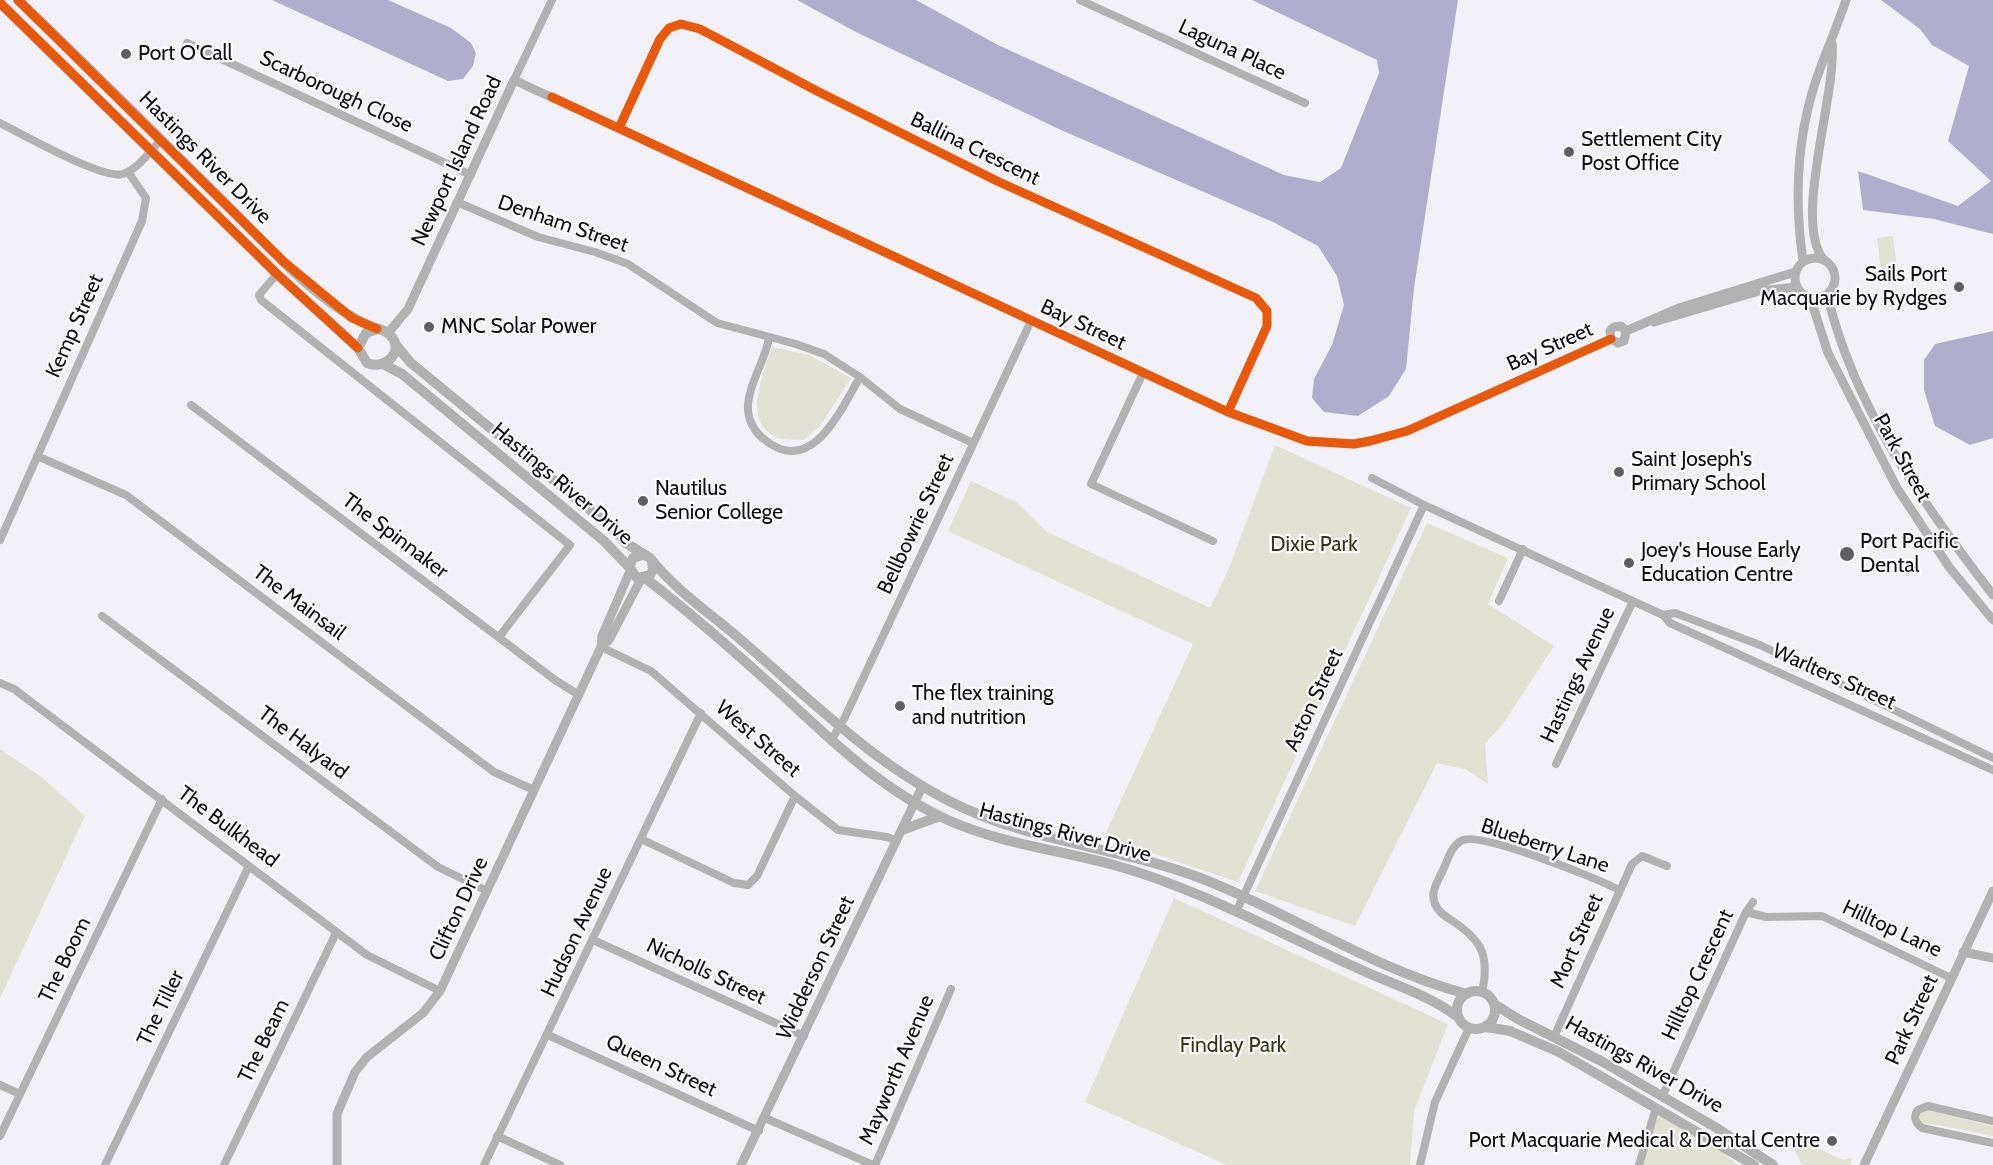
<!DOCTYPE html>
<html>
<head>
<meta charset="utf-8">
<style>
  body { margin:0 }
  canvas { display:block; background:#f1f1f7 }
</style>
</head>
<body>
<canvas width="1993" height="1165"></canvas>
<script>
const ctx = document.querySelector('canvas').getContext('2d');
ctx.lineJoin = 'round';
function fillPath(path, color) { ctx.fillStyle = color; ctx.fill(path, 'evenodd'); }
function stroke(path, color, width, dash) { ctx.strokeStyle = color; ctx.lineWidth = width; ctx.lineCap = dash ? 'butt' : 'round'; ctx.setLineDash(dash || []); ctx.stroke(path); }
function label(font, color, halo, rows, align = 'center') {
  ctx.font = font + ' Cabin,sans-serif'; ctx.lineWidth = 4.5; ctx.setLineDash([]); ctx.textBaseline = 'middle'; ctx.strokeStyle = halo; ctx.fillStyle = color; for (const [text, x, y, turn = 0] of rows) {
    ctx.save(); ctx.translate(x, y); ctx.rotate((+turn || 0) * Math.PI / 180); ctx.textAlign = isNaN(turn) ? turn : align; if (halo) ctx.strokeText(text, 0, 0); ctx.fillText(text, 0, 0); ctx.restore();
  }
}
fillPath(new Path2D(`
  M1893,236L1897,268L1881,270L1877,238Z
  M772,347L809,355L851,378L820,426L804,440C796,439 783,441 776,437C741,420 764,374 772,347Z
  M1275,445L1411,508L1238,882L1104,837L1193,644L948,531L971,481L1016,502L1047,532L1210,608L1228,571Z
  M1427,523L1508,558L1488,604L1554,646L1503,724L1485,744L1488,784L1465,769L1437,763L1355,926L1255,891Z
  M0,749L40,776L85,816L0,998Z
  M1174,898L1448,1024L1414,1111L1410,1165H1227L1085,1102Z
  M1663,1110L1683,1120L1738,1165H1643L1652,1128Z
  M1927,1110L1993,1126V1136L1938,1125L1922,1124L1919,1115Z
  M1794,1137L1843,1160L1852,1158L1851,1165H1802L1794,1148L1783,1142L1791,1143Z`), '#e2e2d3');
fillPath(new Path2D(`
  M272,0H388L451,28L471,43L476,53L473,66L463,79L448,81Z
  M797,0H916L998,45L1284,175L1320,182L1341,168L1379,73L1377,60L1252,0H1458L1414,288L1406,369L1389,396L1358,416L1324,412L1312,398L1314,379L1332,345L1344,305L1337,276L1318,246L1273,222L1061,130L856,32Z
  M1881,0H1993V234L1934,219L1863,210L1858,171L1958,206L1991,181L1948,141L1969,66L1932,45L1920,29Z
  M1993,331V438L1970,445L1935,426L1924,390V360L1935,344Z`), '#b1aecd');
stroke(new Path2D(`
  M1080,0L1305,103
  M187,43L471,175
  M514,80L552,0
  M0,123C22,134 103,180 123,174C138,169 150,151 161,140
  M619,128L660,39L669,28L681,24L700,29L817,91L997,181L1256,298L1267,311V326L1228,412
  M457,202L538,237L595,252L628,264L717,323L796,344L824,354L860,377L900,409L973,443
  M277,274L259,295L261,300L570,545L499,637
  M769,338C765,361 750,381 748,404C747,419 754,432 765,440C812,478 841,409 860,377
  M1143,373L1091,484L1213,541
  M191,405L555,680L579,695
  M37,456L126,495L494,772L534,790
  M1372,478L1424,505L1663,615L1670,623L1993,770
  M0,540L142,221L146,198L128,172
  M1499,601L1523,549
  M1663,615L1675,613L1760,645L1993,758
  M102,616L438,867L487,891
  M601,647L651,671L795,796L838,830L887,837L897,841
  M0,683L14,689L367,955L440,991
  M831,741L844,719L1031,321
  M1556,764L1633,601
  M641,839L734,883L748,885L757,876L795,796
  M1237,910L1424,505
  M1746,912L1766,917L1822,916L1951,978
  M593,940L804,1036
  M1482,993C1490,955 1482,940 1451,920C1445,916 1438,912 1435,904C1430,892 1438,881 1443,870C1448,860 1451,845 1463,840C1484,833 1597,878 1619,890
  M548,1035L759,1131
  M1554,1037L1632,864L1642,856L1667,866
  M0,1085L20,1094
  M1662,1097L1746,912L1753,902
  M765,1118L873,1165
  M1993,1121L1928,1106L1918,1110C1913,1116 1915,1123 1922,1128L1993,1143
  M0,1136L162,799
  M497,1136L560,1165
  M105,1165L249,866
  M224,1165L336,933
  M484,1165L701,713
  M875,1165L951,989
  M1420,1165L1435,1102L1469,1028
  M1639,1165L1656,1108`), '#b2b2b2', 8);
stroke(new Path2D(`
  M1795 278a20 20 0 1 1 40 0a20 20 0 1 1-40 0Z
  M1823,259C1793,219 1837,94 1832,43
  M1803,261C1793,192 1797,126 1823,61C1831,40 1839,21 1846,0
  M1827,294C1854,408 1923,504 1993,595
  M1810,297L1828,353L1897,488L1949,567L1993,620
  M1654,322L1759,291L1796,287
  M1626,331L1679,308L1795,272
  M388,333L408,309L514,80L1228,412L1307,441L1354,444L1370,441L1407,431L1611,339
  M1611,339L1610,331L1614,327L1621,326L1626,331
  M1611,339L1618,343L1624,341L1626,331
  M601,647L609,640L641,579
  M1963,952L1993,958
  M337,1165V1114L355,1072L367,1057L423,1013L440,991L601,647L602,636L630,571
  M741,1165L922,787
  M1864,1165L1993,891`), '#b2b2b2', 9);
stroke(new Path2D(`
  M18,0C90,68 159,138 230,208C271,249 315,300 368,325C375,328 383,329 389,334C407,350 385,371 367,363L358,348L366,333L377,329
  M0,3L277,274L358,348
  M395,344L411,363L613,529L626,543L650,558C674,589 711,614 741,640C816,704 887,778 980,815C1052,844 1130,851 1203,879C1292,914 1373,969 1467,994
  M385,365L402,374L604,541L629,567
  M642,555L633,558L629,567L637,578L650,575L653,570L652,561
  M645,578C695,616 743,659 789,701C838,747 887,793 950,821C1003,844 1059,850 1114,865C1200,889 1276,932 1357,968C1391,984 1428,994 1458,1017
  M902,830L940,816
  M1457 1010a19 19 0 1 1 38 0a19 19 0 1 1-38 0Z
  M1494,1004L1518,1019L1603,1062L1715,1127L1773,1165
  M1486,1027L1510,1031L1559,1052L1754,1165`), '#b1b1b1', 10);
stroke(new Path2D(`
  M18,0L284,262L352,318L377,329
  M0,3L277,274L358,348
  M552,97L1228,412L1307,441L1354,444L1370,441L1407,431L1611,339
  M619,128L660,39L669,28L681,24L700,29L817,91L997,181L1256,298L1267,311V326L1228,412`), '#e8590c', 9);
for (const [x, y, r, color] of [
  [126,54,6,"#5e5e63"],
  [1569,152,6,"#5e5e63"],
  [1959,287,6,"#5e5e63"],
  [429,327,6,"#5e5e63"],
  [1619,472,6,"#5e5e63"],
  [643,501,6,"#5e5e63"],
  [1847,554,8,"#5e5e63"],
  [1629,563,6,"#5e5e63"],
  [900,706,6,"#5e5e63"],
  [1832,1141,6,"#5e5e63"]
]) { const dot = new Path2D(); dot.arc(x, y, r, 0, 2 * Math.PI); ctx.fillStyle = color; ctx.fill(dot); stroke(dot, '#fdfdff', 2); }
label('21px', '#0f0f13', '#fdfdff', [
  ["Laguna Place",1232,50,25],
  ["Scarborough Close",336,92,25],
  ["Ballina Crescent",975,149,26],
  ["Hastings River Drive",205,158,45],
  ["Newport Island Road",457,161,-65],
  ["Denham Street",563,224,19],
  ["Bay Street",1083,325,25],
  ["Kemp Street",75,326,-66],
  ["Bay Street",1550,347,-24],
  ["Park Street",1902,458,61],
  ["Hastings River Drive",562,484,40],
  ["Bellbowrie Street",916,524,-65],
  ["The Spinnaker",395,536,37],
  ["The Mainsail",299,603,37],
  ["Hastings Avenue",1578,675,-65],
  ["Warlters Street",1834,677,24],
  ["Aston Street",1314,700,-65],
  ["West Street",758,739,41],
  ["The Halyard",303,743,37],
  ["The Bulkhead",228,827,37],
  ["Hastings River Drive",1065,833,15],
  ["Blueberry Lane",1545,846,18],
  ["Clifton Drive",459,909,-65],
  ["Hilltop Lane",1892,929,25],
  ["Hudson Avenue",577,932,-65],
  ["Mort Street",1577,941,-66],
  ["The Boom",65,960,-64],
  ["Widderson Street",816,968,-65],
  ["Nicholls Street",706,972,25],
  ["Hilltop Crescent",1698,975,-65],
  ["The Tiller",161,1008,-64],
  ["Park Street",1912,1020,-65],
  ["The Beam",264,1041,-64],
  ["Hastings River Drive",1644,1065,29],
  ["Queen Street",661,1066,25],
  ["Mayworth Avenue",897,1070,-67]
]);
label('21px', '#0f0f13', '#fdfdff', [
  ["Port O'Call",138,54],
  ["Settlement City",1581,140],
  ["Post Office",1581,164],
  ["Sails Port",1947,275,"right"],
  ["Macquarie by Rydges",1947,299,"right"],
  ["MNC Solar Power",441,327],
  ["Saint Joseph's",1631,460],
  ["Primary School",1631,484],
  ["Nautilus",655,489],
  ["Senior College",655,513],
  ["Port Pacific",1860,542],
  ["Dental",1860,566],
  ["Joey's House Early",1641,551],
  ["Education Centre",1641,575],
  ["The flex training",912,694],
  ["and nutrition",912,718],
  ["Port Macquarie Medical & Dental Centre",1820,1141,"right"]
], 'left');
label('21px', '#373611', '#fdfdff', [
  ["Dixie Park",1314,545],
  ["Findlay Park",1233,1046]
]);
</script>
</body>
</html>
